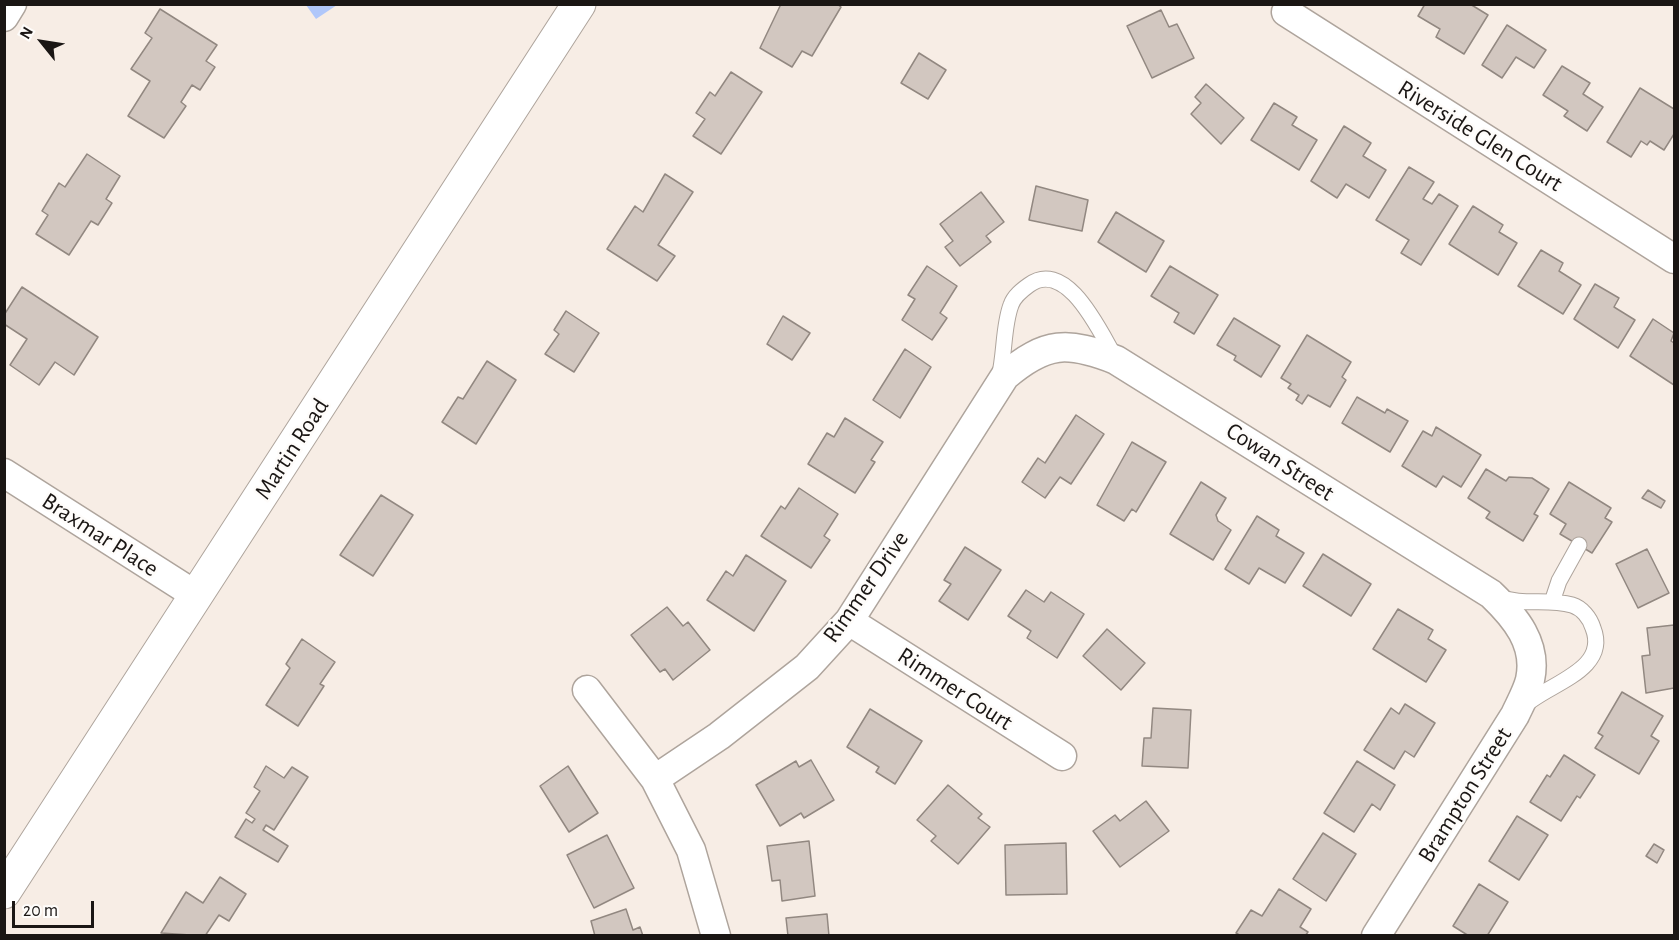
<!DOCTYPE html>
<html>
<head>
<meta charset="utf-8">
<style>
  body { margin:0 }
  #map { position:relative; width:1679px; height:940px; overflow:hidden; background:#f7ede5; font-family:"Alegreya Sans",sans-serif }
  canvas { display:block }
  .frame { position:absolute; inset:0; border:6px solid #1a1614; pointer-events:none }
  .north { position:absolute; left:12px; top:12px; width:60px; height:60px; -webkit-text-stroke:4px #fefcfa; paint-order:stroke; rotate:300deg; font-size:16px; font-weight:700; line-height:24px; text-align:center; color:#1a1614 }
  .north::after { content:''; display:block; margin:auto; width:21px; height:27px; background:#1a1614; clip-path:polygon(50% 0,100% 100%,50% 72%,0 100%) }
  .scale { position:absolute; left:12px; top:901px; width:82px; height:27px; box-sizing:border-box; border:3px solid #1a1614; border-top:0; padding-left:8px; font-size:18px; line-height:21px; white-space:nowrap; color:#1a1614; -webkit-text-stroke:4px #fefcfa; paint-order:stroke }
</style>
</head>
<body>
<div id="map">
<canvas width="1679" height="940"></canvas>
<div class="frame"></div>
<div class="north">N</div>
<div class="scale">20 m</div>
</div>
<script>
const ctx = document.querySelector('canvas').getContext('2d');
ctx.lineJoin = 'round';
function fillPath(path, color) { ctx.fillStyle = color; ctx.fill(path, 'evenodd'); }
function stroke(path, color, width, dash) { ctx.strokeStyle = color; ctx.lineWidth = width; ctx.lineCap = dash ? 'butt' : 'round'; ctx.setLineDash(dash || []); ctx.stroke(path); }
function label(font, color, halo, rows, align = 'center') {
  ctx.font = font + ' "Alegreya Sans",sans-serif'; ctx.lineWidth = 5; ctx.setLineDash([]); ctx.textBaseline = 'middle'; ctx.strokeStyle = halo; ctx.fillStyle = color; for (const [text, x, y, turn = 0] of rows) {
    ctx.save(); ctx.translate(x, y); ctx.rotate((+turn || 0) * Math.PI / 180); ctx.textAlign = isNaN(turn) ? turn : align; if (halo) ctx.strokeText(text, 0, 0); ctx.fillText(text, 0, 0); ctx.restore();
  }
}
fillPath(new Path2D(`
  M306,5H337L316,19Z`), '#b0c7fa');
const building = new Path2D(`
  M781,4H837L841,7L812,56L802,51L792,67L760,48Z
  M1425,4H1470L1488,15L1464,54L1436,37L1440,29L1418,16Z
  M160,9L217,45L206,61L215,67L200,90L192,85L181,102L186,106L164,138L128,116L150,81L131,69L152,38L145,33Z
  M1161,10L1169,27L1177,24L1194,58L1152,78L1127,26Z
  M1507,25L1546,50L1534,68L1516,57L1502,78L1482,65Z
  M919,53L946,70L928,99L901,83Z
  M1562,66L1590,83L1583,94L1603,107L1587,131L1564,116L1568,111L1543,95Z
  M731,72L762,92L721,154L693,136L705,119L696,113L710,92L715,96Z
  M1206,84L1244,118L1221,144L1191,114L1201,103L1195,97Z
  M1640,88L1674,109V134L1664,150L1650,141L1647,145L1641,141L1631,157L1607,142Z
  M1274,103L1297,117L1292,125L1317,140L1299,170L1251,140Z
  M1344,126L1371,143L1363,156L1386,170L1369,198L1346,184L1337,198L1311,181Z
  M87,154L120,176L106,199L112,203L98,225L91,221L69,255L36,234L48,215L42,211L59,183L65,187Z
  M1409,167L1434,182L1423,199L1432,204L1439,194L1458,206L1421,265L1401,253L1409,240L1376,220Z
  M665,174L693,192L658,245L675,256L657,281L607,249L635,206L643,212Z
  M1036,186L1088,200L1082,231L1029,220Z
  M981,192L1004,222L986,236L991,242L960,266L945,247L953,241L940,224Z
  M1473,206L1503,225L1499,232L1517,243L1498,275L1449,244Z
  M1116,212L1164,241L1146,272L1098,242Z
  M1541,250L1563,263L1559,271L1581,285L1563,314L1518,286Z
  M927,266L957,286L940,313L947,318L932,340L902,320L915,299L908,295Z
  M1170,266L1218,295L1194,334L1174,322L1179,313L1151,296Z
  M1595,284L1619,298L1614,307L1635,320L1618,348L1574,319Z
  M22,287L98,337L74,375L55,362L39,385L10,365L27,339L4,324V315Z
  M566,311L599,333L574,372L545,354L559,334L554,330Z
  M783,316L810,333L792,360L767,344Z
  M1234,318L1280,346L1261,377L1234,360L1236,356L1217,345Z
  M1653,319L1674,333L1671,341L1674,343V385L1630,356Z
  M1307,335L1351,362L1342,377L1346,380L1330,407L1308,395L1302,404L1296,400L1299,395L1288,388L1291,384L1281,378Z
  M905,349L931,367L900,418L873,400Z
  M487,361L516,380L476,444L442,422L458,397L463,399Z
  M1357,397L1385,413L1387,409L1408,421L1390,452L1342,423Z
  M1076,415L1104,434L1071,484L1060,477L1045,498L1022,482L1038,458L1045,463Z
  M845,418L883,442L871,460L875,462L855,493L808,464L827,433L834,437Z
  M1436,427L1481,455L1461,487L1443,476L1436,487L1402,466L1423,431L1432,436Z
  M1132,442L1166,462L1136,512L1132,509L1124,521L1097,505Z
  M1486,469L1506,481L1509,477L1532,478L1549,489L1534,514L1538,516L1523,541L1486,518L1490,512L1468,498Z
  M1201,482L1226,498L1216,515L1218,521L1231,530L1213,560L1170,534Z
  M1569,482L1611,508L1605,518L1612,522L1592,553L1560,534L1566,524L1550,514Z
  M799,488L838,514L824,536L830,540L811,568L761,536L781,506L785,509Z
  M1648,490L1665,501L1661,508L1642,498Z
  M381,495L413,515L373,576L340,555Z
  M1257,516L1279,530L1276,536L1304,553L1285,583L1259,568L1249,584L1225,569Z
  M965,547L1001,570L968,620L939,601L951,584L944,580Z
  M1647,549L1669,593L1638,608L1616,564Z
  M1323,554L1371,584L1351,616L1303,586Z
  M746,555L786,581L754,631L707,600L726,571L733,576Z
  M1026,590L1044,602L1051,592L1084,614L1057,658L1027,638L1031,631L1008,616Z
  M667,607L683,626L688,622L710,650L673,680L665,669L660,672L631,635Z
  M1398,609L1433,630L1428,639L1446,650L1426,682L1373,649Z
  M1674,625V688L1646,693L1642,656L1650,655L1647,628Z
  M1107,629L1145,663L1121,690L1083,656Z
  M302,639L335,662L320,684L324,686L298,726L266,705L290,668L286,664Z
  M1622,692L1663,716L1651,736L1659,741L1639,774L1595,748L1603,736L1598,733Z
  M1405,704L1435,723L1414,757L1405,751L1394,769L1364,750L1391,708L1399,714Z
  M1153,708L1191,710L1188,768L1142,766L1144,738H1151Z
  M870,709L922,741L895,784L876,772L879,767L847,747Z
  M1564,755L1595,775L1580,798L1577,796L1561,821L1530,802L1547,775L1550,777Z
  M811,760L834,800L804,818L801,813L780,826L756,785L796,761L799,767Z
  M1357,761L1395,785L1380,810L1372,804L1354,832L1324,813Z
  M266,766L284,778L292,767L308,777L274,830L266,825L263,830L288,846L278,862L235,837L246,819L252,823L255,819L246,813L260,791L254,787Z
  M568,766L598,813L569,832L540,786Z
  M948,785L982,814L978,818L990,827L958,864L931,841L936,836L917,820Z
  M1146,801L1169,831L1120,867L1093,831L1115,815L1120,821Z
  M1517,816L1548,835L1519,880L1489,861Z
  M1323,833L1356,854L1326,901L1293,879Z
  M607,835L634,888L594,908L567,855Z
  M809,841L815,896L782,901L780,880L772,881L767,846Z
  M1066,843L1067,894L1006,895L1005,845Z
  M1654,844L1664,850L1657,863L1646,856Z
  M220,877L246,894L229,921L219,915L205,936L161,933L186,892L203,903Z
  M1479,884L1508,902L1487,936H1469L1453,926Z
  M1279,889L1311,909L1300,927L1308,932L1305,936H1241L1236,933L1251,910L1262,916Z
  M626,909L633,930L640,927L643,936H595L591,921Z
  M827,914L829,936H788L786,918Z`);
fillPath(building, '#d2c7c0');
stroke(building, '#928881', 1.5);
const service = new Path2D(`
  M999,378C1005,354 1003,326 1011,305C1014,296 1022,290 1029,285C1067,257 1101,334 1115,357
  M1499,597C1523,606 1548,598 1572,605C1582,608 1590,618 1593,628C1610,671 1546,684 1523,707
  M1552,602L1559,581L1579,545`);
const minor = new Path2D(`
  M1286,12L1674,259
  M4,17L12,4
  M4,473L197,596
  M849,621L1062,756
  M587,690L655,779L691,850L716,936
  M655,779L719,736L807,667L849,621L1005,376C1046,341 1068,341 1116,360L1491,594C1515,617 1538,644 1530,680C1527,692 1520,704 1515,715L1376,936`);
const tertiary = new Path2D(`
  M4,892L579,4`);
stroke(service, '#aea49c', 17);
stroke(minor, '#aea49c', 31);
stroke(tertiary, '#aea49c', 35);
stroke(service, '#fff', 15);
stroke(minor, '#fff', 28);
stroke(tertiary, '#fff', 33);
label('24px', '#1a1614', '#fefcfa', [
  ["Riverside Glen Court",1480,136,32],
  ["Martin Road",292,449,-57],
  ["Cowan Street",1280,462,33],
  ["Braxmar Place",100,535,33],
  ["Rimmer Drive",866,587,-55],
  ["Rimmer Court",955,689,33],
  ["Brampton Street",1465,795,-58]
]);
</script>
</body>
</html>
